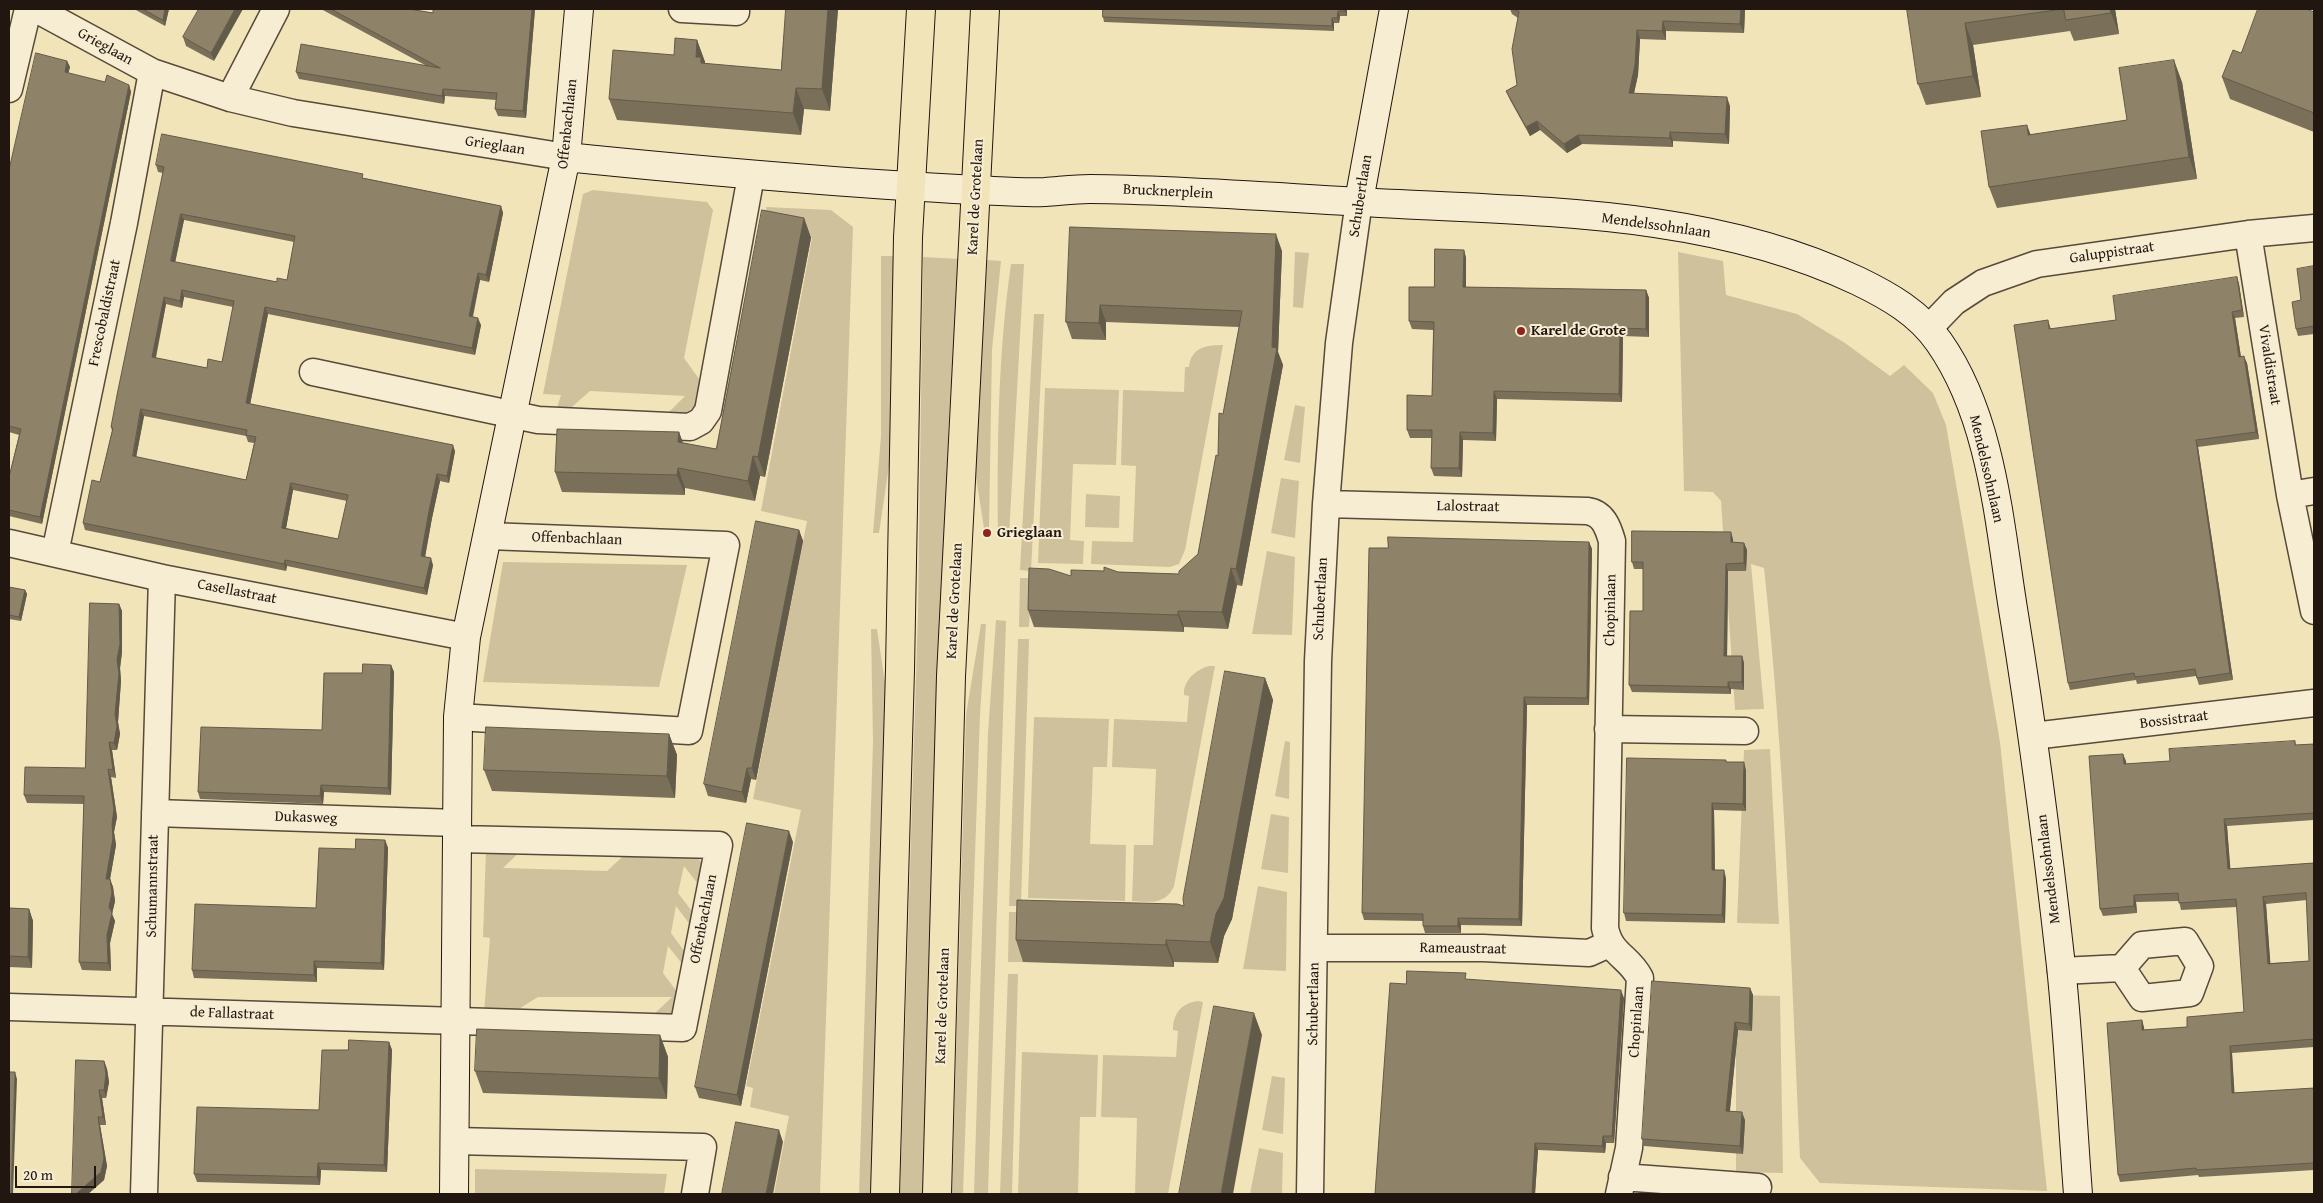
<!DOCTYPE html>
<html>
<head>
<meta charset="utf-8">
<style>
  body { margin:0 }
  #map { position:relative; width:2323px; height:1203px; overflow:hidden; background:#f2e4b9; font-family:"Gentium Book Plus",serif }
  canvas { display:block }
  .frame { position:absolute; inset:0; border:10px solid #221710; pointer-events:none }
  .scale { position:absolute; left:15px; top:1166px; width:81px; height:22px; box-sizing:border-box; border:2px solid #221710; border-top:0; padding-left:6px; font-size:15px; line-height:18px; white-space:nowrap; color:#221710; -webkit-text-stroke:4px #f7edd2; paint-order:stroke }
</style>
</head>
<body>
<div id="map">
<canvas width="2323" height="1203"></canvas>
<div class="frame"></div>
<div class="scale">20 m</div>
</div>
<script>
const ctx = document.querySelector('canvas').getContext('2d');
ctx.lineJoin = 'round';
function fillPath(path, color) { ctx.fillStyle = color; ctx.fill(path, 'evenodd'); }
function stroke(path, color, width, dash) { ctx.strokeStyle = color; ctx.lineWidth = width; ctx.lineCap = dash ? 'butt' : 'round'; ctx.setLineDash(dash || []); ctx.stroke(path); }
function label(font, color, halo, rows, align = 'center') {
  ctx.font = font + ' "Gentium Book Plus",serif'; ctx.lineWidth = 4; ctx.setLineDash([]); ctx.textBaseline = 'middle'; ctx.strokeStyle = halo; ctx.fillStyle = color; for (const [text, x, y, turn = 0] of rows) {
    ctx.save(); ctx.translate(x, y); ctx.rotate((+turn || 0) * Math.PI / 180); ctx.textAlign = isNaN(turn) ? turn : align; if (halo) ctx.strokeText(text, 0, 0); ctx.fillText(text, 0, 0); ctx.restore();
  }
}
fillPath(new Path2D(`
  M593,190L707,202L713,210L684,358L702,383L698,404L686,413L667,414L685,396L590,391L565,413L556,411L561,395L543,394L583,194Z
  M766,207L831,210L853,227L820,1194H774L789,1116L750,1107L753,1088L746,1086L801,810L753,799L807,521L761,511L812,238L769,229Z
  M1295,252L1309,253L1303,308L1293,307Z
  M1678,252L1723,261L1726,295L1797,314L1845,343L1890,376L1904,365L1933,393L1946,425L2000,742L2047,1191L1820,1183L1800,1158C1791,961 1785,764 1764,568L1751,564L1764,709L1735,710L1721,501L1713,492L1684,491Z
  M881,256H895L893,439L879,533H873L881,436Z
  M923,257L960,259L949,416L923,1194H900L918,612Z
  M987,260L1001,261L992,350L989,528H984L975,471Z
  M1011,264H1024L1009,536H998C997,446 998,353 1011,264Z
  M1034,314H1044L1031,571L1020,570Z
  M1223,345L1185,550L1179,564L1170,567L1091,564L1092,541L1133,542L1136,466L1121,465L1123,390L1184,392L1185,367H1189C1191,347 1207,345 1223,345Z
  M1045,388L1119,390L1116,465L1073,464L1070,540L1084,541L1083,564L1038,563Z
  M1295,405L1305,407L1300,463L1284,460Z
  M1281,478L1299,481L1295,538L1271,533Z
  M1086,494L1120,496L1119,528L1085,527Z
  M1267,551L1295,557L1292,635L1252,634Z
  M503,562L687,565L659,687L483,682Z
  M1020,578H1032L1029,627H1019Z
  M996,620L1006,621L988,1194H974L988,733Z
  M981,624H986L980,715L963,1194H952L966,715Z
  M871,629H877L887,696L871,1194H859L873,742Z
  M1018,639H1029L1021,906H1009Z
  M1209,666H1215L1174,886C1166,905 1150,902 1132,901L1134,845H1153L1156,769L1112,767L1114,719L1187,722L1189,696L1184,695C1183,681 1195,670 1209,666Z
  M1034,717L1109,719L1107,767H1093L1090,844L1126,845L1125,901L1028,898Z
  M1285,741L1290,742L1289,799L1275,796Z
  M1770,749L1779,924L1737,923L1744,750Z
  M1271,814L1289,817L1288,873L1261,869Z
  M525,847L503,868L607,871L631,849L697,857L705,867L701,888L684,866L678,893L697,918L694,930L676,906L671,933L690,959L687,970L668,946L663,973L683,1000L672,1015L652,1016L672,997H538L514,1012H484L490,938L483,937L486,849Z
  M1258,886L1287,892L1286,971L1243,969Z
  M1009,912H1025L1023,962H1008Z
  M1008,974H1018L1012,1194H1000Z
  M1736,995L1780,996L1783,1173L1736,1172Z
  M1198,1001L1203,1002L1168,1194H1135L1137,1118L1101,1117L1103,1055L1176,1057L1178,1031L1173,1030C1173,1014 1181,1003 1198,1001Z
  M1022,1052L1098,1055L1096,1117H1080L1078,1194H1018Z
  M1272,1076L1285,1078L1283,1134L1262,1130Z
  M1259,1148L1283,1153L1282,1194H1250Z
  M475,1169L667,1174L664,1194H475Z`), '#cfc19c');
const street = new Path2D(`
  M36,9L152,72L230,98L293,113L566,157
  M682,9L736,12V9
  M9,89L28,9
  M230,98L276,9
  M2248,234L2290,495L2314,611
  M1929,328L1954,302L1983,283L2037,264L2248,234L2314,228
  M313,372L538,420L690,427L701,421L708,411L751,176
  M2290,495L2314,491
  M1326,504L1587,511C1603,513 1608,527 1612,541L1605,928C1611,956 1628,955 1640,978L1629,1148L1619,1194
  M9,543L162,578L466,637
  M55,553L124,223L152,72
  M458,717L689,731L726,545L488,536
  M1608,729L1745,731
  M2033,736L2314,703
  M155,813L457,823
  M1315,948H1483L1589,953L1609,944
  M2061,971L2122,968L2142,998L2190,993L2200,966L2185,941L2142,945L2122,968
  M9,1007L683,1028L719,845L458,839
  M455,1141L703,1147L695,1194
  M1622,1177L1758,1187
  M144,1194L162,578
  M1310,1194L1318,661L1326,504L1339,343L1359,201`);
const secondary = new Path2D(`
  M566,157C703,171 839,183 976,190C999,191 1022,193 1045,192C1060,191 1075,189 1090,189C1193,190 1296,199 1399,204C1553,212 1715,213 1858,281C1889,296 1919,313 1939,342C1993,419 1999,524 2014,615C2033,732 2048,849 2061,966C2069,1042 2072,1118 2078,1194
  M1359,201L1394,9
  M454,1194L458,717L466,637L566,157L579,9`);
const primary = new Path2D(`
  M885,1194L900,670L908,237L921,9
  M937,1194L951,676L985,9`);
stroke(street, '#564a3a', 29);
stroke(secondary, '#221710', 30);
stroke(primary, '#221710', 30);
stroke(street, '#f7edd2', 26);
stroke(secondary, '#f7edd2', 28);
stroke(primary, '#f2e4b9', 28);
fillPath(new Path2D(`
  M134,9H169L165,26Z
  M199,9L214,61L186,46L183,37Z
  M321,9H409L433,13L535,9L526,118L498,116L495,109L496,100L445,96L444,104L299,79L296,72L425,65Z
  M786,9H838L830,111L804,109L801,135L617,120L609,99L697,40L705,62V64L781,70Z
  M1347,9V16H1340L1339,23H1334V31L1104,22L1103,17Z
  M1510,9H1745L1744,33L1666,31V40L1640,39L1638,75L1634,93L1730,106L1729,144L1673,141V147L1582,144L1567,153L1540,130L1530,136L1510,100L1506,91L1517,85L1518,18L1512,14Z
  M1907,9H2115L2119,34L2074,41L2070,31L1973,45L1981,97L1926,105L1918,84Z
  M2314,12V132L2230,99L2222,77L2241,53Z
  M67,61L70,67L68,73L105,82L129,85L131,92L42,524L9,516V477L19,435L9,432V170Z
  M2182,82L2197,179L1997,208L1989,187L2030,135L2127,120Z
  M156,165L364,178L501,206L503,213L489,282L480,280L473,317L481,325L475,355L268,314L250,404L455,451L449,483L440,481L432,518L425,556L433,565L427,595L287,566L286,571L85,530L83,523L100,482L112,431L111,427L163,173L158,172ZM184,220L294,242L287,280L277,282L175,262ZM184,297L233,307L222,362L207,368L156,358L166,304L182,308ZM144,416L246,436L248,442L254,443L246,480L136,457ZM293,490L347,501L338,539L286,528Z
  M804,218L811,238L765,477L760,476L755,501L685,488V495L562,492L555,472L679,432L683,443L716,449Z
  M1070,227L1282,251L1278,352L1283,365L1242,586L1237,585L1228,629L1184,627V632L1034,627L1028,610L1071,576L1118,572L1179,574L1198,554L1218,456L1223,414L1239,327L1106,322V340L1072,339L1066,322Z
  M1464,250L1466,258V287L1646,290L1649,298V337L1623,336L1622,402L1497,399L1496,441L1463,440L1462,477L1434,476L1431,468L1432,438H1410L1407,430L1432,396L1433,330L1412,329L1409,321Z
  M2314,266V334L2298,336L2296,329L2301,300Z
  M2237,277L2239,284L2244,317L2235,318L2241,357L2247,363L2259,439L2198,447L2233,680L2199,685L2196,676L2137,684L2136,680L2070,690L2068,683L2048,320L2051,329L2116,320Z
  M799,530L803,541L756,780L751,779L746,803L708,796L704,784Z
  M1733,539V542L1744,543L1747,550L1746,571H1728L1727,656H1742L1744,663V690L1731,689V694L1632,692L1629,685L1643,611V569H1634L1632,562Z
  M1589,542L1592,549L1589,705H1527L1522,926L1461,925V933H1425L1423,926V921L1364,920L1362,913L1388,548Z
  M9,587L25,590L27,594L21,621L9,619Z
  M119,604L122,611V652L120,668L121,681L118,722L120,734L117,750H112L116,778L111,777L117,817L114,832L116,845L110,879L113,887L115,901L112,914L115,921L110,943L111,971L82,970L79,962L84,804L27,803L24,795L85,768Z
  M391,665L394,672L391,795L324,792L323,804L200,799L198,792L322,730L362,673Z
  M1265,678L1273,700L1232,919L1224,936L1218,963L1174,962V967L1023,962L1016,940L1184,906Z
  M669,734L677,755L675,798L492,791L484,770Z
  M2295,741L2296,745L2314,744V820L2227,826L2230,869L2314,863V1047L2232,1053L2234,1093L2314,1088V1170L2199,1177L2198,1175L2120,1182L2118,1175L2142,1020L2144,1030L2187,1027L2244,1012L2237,907L2181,910L2179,901L2136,902L2137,913L2103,916L2100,909L2123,754L2126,764L2170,761ZM2307,900L2309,961L2270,963L2266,904Z
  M1727,762L1746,770V811L1714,810L1715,870L1726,878L1725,923L1626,921L1624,913Z
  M385,840L388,848L384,970L317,968V982L194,978L192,970L316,908L355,849Z
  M793,842L741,1106L699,1098L695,1087Z
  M9,908L29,909L33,921L32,968L9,967Z
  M1468,980L1624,998L1614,1143H1606L1605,1153L1538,1150L1535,1194H1375L1406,984Z
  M1750,988L1753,995L1752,1031L1738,1030L1730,1111L1745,1120L1743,1154L1644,1146L1642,1139Z
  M660,1035L668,1057L667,1099L483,1093L475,1071Z
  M389,1042L392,1050L387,1172L321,1170L320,1185L197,1182L194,1174L319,1110L348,1050Z
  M104,1061L107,1069L109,1082L106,1098H102L106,1125H100L107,1166L104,1180L88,1194H72Z`), '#7a7059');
fillPath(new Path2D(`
  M165,9H169L165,26L163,20Z
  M235,9H243L214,61L211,53Z
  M532,9H535L526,118L523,111Z
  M828,9H838L830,111L822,89Z
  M1345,9H1347V16L1345,11Z
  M1741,9H1745L1744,33L1740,24Z
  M2110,9H2115L2119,34L2111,13Z
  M1338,11L1340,16L1339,23L1337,18Z
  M1332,18L1334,23V31L1332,26Z
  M1663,21L1666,31V40L1662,31Z
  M1965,23L1973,45L1981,97L1973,76Z
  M1637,30L1640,39L1638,75L1632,102L1629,93Z
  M697,40L705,62V68L696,57Z
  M2174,60L2182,82L2197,179L2189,157Z
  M67,61L70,67L67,79L65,72Z
  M129,85L131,92L42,524L40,517Z
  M796,88L804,109L801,135L793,113Z
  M443,89L445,96L444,104L442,96Z
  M1727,97L1730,106L1729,144L1725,134Z
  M1537,121L1540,130L1530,136L1526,127Z
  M2027,125L2035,146L2028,135Z
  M1670,132L1673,141V147L1670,138Z
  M1578,135L1582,144L1567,153L1564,144Z
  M501,206L503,213L489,282L486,275Z
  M181,214L184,220L174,268L171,261Z
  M804,218L811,238L765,477L758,457Z
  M1276,234L1282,251L1278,352L1283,365L1242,586L1236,569L1272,347Z
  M1464,250L1466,258V295L1463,287Z
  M478,273L480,280L471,323L469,316Z
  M2237,277L2239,284L2244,317L2242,310Z
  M182,290L184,297L182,308L180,301Z
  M1646,290L1649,298V337L1646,329Z
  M164,297L166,304L154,364L152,357Z
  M1100,305L1106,322V340L1099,323Z
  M265,307L268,314L249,410L246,403Z
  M2232,312L2235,318L2242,364L2239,357Z
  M478,318L481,325L475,355L472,348Z
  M1620,328L1623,336L1622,402L1619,394Z
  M2244,356L2247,363L2259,439L2256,432Z
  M1494,391L1497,399L1496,441L1493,433Z
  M141,409L144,416L135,463L133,456Z
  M679,432L686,452L678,442Z
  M1460,432L1463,440L1462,477L1459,468Z
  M2196,440L2198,447L2233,680L2230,673Z
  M453,445L455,451L449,483L447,476Z
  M753,456L760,476L755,501L748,481Z
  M678,468L685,488V495L677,475Z
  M437,474L440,481L432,518L424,563L421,556L429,511Z
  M291,483L293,490L285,534L282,528Z
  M799,530L803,541L756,780L752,768Z
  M1731,532L1733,539V550L1731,542Z
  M1589,542L1592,549L1589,705L1587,698Z
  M1744,543L1747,550L1746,571L1744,563Z
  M431,558L433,565L427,595L424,588Z
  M285,560L287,566L286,571L284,564Z
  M1726,564L1728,571L1727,663L1724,656Z
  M1231,568L1237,585L1228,629L1222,612Z
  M25,590L27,594L21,621L19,617Z
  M119,604L122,611V652L120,668L121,681L118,722L120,734L117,750L114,743Z
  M1178,611L1184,627V632L1178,615Z
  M1742,656L1744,663V690L1742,682Z
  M391,665L394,672L391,795L388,788Z
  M1265,678L1273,700L1232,919L1224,936L1218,963L1210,942Z
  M1728,682L1731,689V694L1728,687Z
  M1524,697L1527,705L1522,926L1519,919Z
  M669,734L677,755L675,798L667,776Z
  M109,742L112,750L116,778L113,770Z
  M2123,754L2126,761L2127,771L2124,764Z
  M1744,762L1746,770V811L1743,804Z
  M747,768L751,779L746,803L742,792Z
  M108,769L111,777L117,817L114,832L116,845L110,879L113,887L115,901L112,914L115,921L110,943L111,971L108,963L107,935L109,907L106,879L112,824Z
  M321,785L324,792L323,804L320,796Z
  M1712,803L1714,810L1715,877L1712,870Z
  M2224,819L2227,826L2231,876L2228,869Z
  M789,831L793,842L741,1106L737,1095Z
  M385,840L388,848L384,970L381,963Z
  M1724,870L1726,878L1725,923L1722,915Z
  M2134,895L2136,902L2137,913L2134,906Z
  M2263,897L2266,904L2271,971L2268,964Z
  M29,909L33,921L32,968L28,957Z
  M1458,918L1461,925V933L1458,926Z
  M1166,940L1174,962V967L1166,945Z
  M314,961L317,968V982L314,975Z
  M1750,988L1753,995L1752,1031L1749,1024Z
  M1621,990L1624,998L1614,1143L1612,1136Z
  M1254,1013L1262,1035L1233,1194H1221Z
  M2142,1020L2144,1027L2145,1037L2142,1030Z
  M1735,1022L1738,1030L1729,1118L1726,1111Z
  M660,1035L668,1057L667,1099L659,1078Z
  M389,1042L392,1050L387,1172L384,1165Z
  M2230,1046L2232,1053L2235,1100L2232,1093Z
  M104,1061L107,1069L109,1082L106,1098L104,1090Z
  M15,1072L17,1079L13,1194H11Z
  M99,1090L102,1098L106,1125L103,1117Z
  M1742,1112L1745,1120L1743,1154L1740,1146Z
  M98,1117L100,1125L107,1166L104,1180L88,1194H76Z
  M779,1130L783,1142L773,1194H766Z
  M1603,1136L1606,1143L1605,1153L1602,1146Z
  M1535,1143L1538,1150L1535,1194H1532Z
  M318,1163L321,1170L320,1185L317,1177Z`), '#635b49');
const building = new Path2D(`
  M143,9H165L163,20Z
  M199,9H235L211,53L183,37Z
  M331,9H409L433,13V9H532L523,111L495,109L497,93L443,89L442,96L296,72L301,44L440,68Z
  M786,9H828L822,89L796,88L793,113L609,99L613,50L674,55L675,38L697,40L696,57H701V63L781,70Z
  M1103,9H1345V11H1338L1337,18H1332V26L1103,17Z
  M1514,9H1741L1740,24L1663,21L1662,31L1637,30L1635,65L1629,93L1727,97L1725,134L1670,132V138L1578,135L1564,144L1537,121L1526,127L1506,91L1517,85L1512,49L1519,12Z
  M1907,9H2063L1965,23L1973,76L1918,84Z
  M2064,9H2110L2111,13L2066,20Z
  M2258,9H2306L2314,12V113L2222,77L2233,50L2241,53Z
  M36,53L67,61L65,72L105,82L107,75L129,85L40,517L9,510V477L21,429L9,426V170Z
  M2174,60L2189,157L1989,187L1981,131L2027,125L2028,135L2127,120L2119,68Z
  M162,134L363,174L362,178L501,206L486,275L478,273L469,316L478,318L472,348L265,307L246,403L453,445L447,476L437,474L429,511L421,556L431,558L424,588L285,560L284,564L83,523L92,480L100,482L113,428L111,427L117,395L164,167L156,165ZM181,214L295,236L287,280L277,278V282L171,261ZM182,290L234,301L222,362L208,359L207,368L152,357L164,297L180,301ZM141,409L247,430L246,435L256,437L246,480L133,456ZM291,483L348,495L338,539L282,528Z
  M762,210L804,218L758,457L753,456L748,481L678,468L677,475L555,472L557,429L679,432L678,442L716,449Z
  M1070,227L1276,234L1272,347L1277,348L1236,569L1231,568L1222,612L1178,611V615L1028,610L1029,568L1049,569L1071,576V570L1104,571V567L1118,572L1179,574V571L1198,554L1216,455L1218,456L1219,413L1223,414L1242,311L1100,305L1099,323L1066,322Z
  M1435,249L1464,250L1463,287L1646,290V329L1620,328L1619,394L1494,391L1493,433L1460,432L1459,468H1431L1432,430H1407V395L1432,396L1434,322L1409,321V287H1434Z
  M2314,266V326L2296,329L2292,302L2301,300L2297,269Z
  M2237,277L2242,310L2232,312L2239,357L2244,356L2256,432L2196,440L2230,673L2197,678L2195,669L2135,677L2134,673L2068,683L2014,325L2048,320L2049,329L2116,320L2113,296Z
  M756,521L799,530L752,768H747L742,792L704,784Z
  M1632,531L1731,532V542L1744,543V563L1726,564L1724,656H1742V682H1728V687L1629,685L1630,611H1643V562H1632Z
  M1388,537L1589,542L1587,698L1524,697L1519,919L1458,918V926H1423V914L1362,913L1369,548H1388Z
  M9,587L25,590L19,617L9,615Z
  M90,603L119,604L120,644L117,660L119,673L115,714L117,726L114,743L109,742L113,770L108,769L114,809L112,824L113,838L106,879H110L112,893L109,907L112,913L107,935L108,963L79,962L84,796L24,795L25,767L85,768Z
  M363,664L391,665L388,788L321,785L320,796L198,792L201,727L322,730L324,673H362Z
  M1225,671L1265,678L1224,898L1216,914L1210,942L1166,940V945L1016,940L1017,900L1177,904L1184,906L1183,899Z
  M486,727L669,734L667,776L484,770Z
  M2295,741V745L2314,744V813L2224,819L2228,869L2314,863V1039L2230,1046L2232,1093L2314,1088V1163L2196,1170V1168L2118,1175L2107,1023L2142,1020V1030L2187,1027V1017L2244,1012L2236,899L2179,903L2178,893L2134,895V906L2100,909L2089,756L2123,754L2124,764L2170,761L2169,749ZM2306,893L2309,961L2268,964L2263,897Z
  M1627,758L1726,760V762H1744L1743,804L1712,803V870H1724L1722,915L1624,913Z
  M747,823L789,831L737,1095L695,1087Z
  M356,839L385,840L381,963L314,961V975L192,970L195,904L316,908L319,848L355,849Z
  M9,908L29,909L28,957L9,956Z
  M1407,971L1466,973L1465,979L1621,990L1612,1136H1603L1602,1146L1535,1143L1532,1194H1375L1390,983L1406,984Z
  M1652,981L1750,988L1749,1024L1735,1022L1726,1111L1742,1112L1740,1146L1642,1139Z
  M1214,1006L1254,1013L1221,1194H1179Z
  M477,1029L660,1035L659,1078L475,1071Z
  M349,1040L389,1042L384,1165L318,1163L317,1177L194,1174L197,1107L319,1110L322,1050H348Z
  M76,1060L104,1061L106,1074L104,1090H99L103,1117H98L104,1158L101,1172L76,1194H72Z
  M9,1072H15L11,1194H9Z
  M736,1122L779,1130L766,1194H722Z`);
fillPath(building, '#8e8268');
stroke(building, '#635b49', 1);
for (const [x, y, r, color] of [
  [1521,331,5,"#8f2418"],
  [987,533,5,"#8f2418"]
]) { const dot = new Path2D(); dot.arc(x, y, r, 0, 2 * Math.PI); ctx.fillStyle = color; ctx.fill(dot); stroke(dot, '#f7edd2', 2); }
label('15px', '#221710', '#f7edd2', [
  ["Grieglaan",105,47,29],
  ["Offenbachlaan",568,124,-84],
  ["Grieglaan",495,146,9],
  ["Brucknerplein",1168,192,3],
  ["Schubertlaan",1361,196,-81],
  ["Karel de Grotelaan",976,197,-87],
  ["Mendelssohnlaan",1656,226,8],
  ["Galuppistraat",2112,253,-8],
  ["Frescobaldistraat",105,313,-78],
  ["Vivaldistraat",2269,365,81],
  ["Mendelssohnlaan",1986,469,77],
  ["Lalostraat",1468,507,1],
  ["Offenbachlaan",577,539,2],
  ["Casellastraat",237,592,11],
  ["Schubertlaan",1321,599,-87],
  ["Karel de Grotelaan",955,601,-87],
  ["Chopinlaan",1611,610,-89],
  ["Bossistraat",2174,720,-7],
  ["Dukasweg",306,818,2],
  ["Mendelssohnlaan",2049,869,-97],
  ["Schumannstraat",153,886,-89],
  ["Offenbachlaan",704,919,-79],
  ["Rameaustraat",1463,949,1],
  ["Schubertlaan",1314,1004,-89],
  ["Karel de Grotelaan",943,1006,-88],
  ["de Fallastraat",232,1014,2],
  ["Chopinlaan",1637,1022,-86]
]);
label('bold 15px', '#221710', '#f7edd2', [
  ["Karel de Grote",1531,331],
  ["Grieglaan",997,533]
], 'left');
</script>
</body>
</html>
